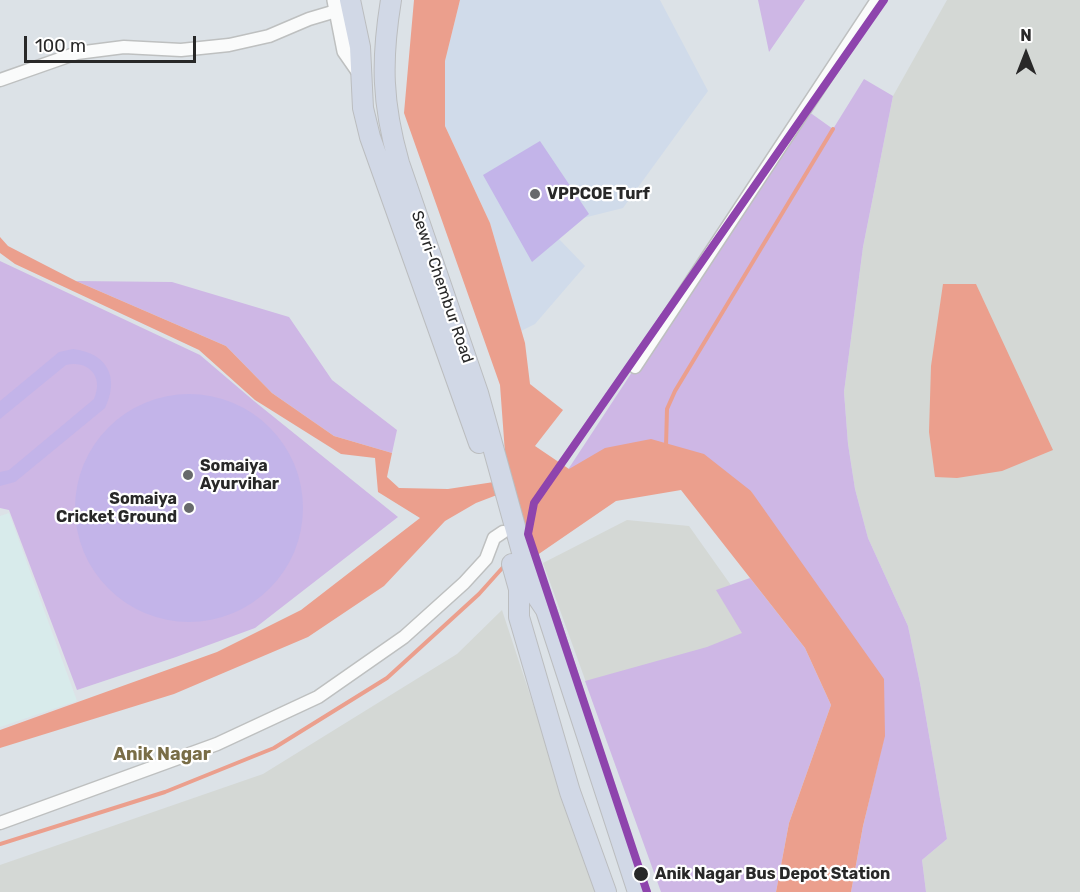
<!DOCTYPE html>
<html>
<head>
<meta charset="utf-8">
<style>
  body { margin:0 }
  #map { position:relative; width:1080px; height:892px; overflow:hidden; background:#dce2e7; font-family:Rubik,sans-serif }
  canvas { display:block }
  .north { position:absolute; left:996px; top:24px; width:60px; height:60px; -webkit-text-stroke:4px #fff; paint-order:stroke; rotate:0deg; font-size:16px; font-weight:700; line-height:24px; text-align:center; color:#282828 }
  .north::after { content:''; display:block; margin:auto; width:21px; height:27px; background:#282828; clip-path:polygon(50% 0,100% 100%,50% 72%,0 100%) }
  .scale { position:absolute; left:24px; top:36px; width:172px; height:27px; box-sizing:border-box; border:3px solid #282828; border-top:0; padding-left:8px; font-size:18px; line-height:21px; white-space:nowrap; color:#282828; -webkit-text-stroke:4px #fff; paint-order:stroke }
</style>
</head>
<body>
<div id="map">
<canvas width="1080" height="892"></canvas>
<div class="north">N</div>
<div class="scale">100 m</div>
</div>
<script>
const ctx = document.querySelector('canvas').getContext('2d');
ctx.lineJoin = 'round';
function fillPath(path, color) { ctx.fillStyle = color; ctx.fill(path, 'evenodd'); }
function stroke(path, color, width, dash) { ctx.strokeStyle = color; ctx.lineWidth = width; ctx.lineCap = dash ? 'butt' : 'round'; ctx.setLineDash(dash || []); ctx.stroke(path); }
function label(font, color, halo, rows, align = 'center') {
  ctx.font = font + ' Rubik,sans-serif'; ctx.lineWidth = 4.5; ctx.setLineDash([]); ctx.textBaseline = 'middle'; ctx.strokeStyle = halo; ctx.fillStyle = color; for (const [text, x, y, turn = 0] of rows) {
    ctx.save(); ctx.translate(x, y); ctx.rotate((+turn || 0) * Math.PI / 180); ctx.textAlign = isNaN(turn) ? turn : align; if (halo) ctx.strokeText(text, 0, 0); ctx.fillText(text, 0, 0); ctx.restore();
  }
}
fillPath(new Path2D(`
  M947,0H1080V892H926L922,860L947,839L920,683L908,626L868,538L855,489L848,444L844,392L863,247L893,96Z
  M627,520L689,526L813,701L627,796L543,563Z
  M502,610L595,892H0V865L263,774L457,654Z`), '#d4d8d5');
fillPath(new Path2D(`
  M460,0H660L708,91L623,208L575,220L559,239L585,266L535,324L521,331L490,223L445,126V61Z`), '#d0dbea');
fillPath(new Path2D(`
  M9,513L77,701L0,727V516Z`), '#d8ebeb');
fillPath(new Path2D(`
  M758,0H805L769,52Z
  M864,79L893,96L863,247L844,392L848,444L855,489L868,538L908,626L920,683L947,839L922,860L926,892H851L863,826L884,738L751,491L567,471L805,109L833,129Z
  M0,261L200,355L254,401L398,517L255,628L176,657L77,690L9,510L0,508Z
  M76,281L172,282L289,317L332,380L397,430L392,453L334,436L272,393L226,346Z
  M750,578L805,648L831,705L789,823L776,892H661L585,681L707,647L742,633L716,590Z`), '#ceb7e5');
fillPath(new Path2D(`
  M540,141L589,214L532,262L483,175Z
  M73,349C107,353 120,377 105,408L15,482L0,486V472L9,470L94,399C104,377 89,360 66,365L0,419V401L59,352Z
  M75 508a114 114 0 1 1 228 0a114 114 0 1 1-228 0Z`), '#c3b4e9');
fillPath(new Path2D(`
  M414,0H460L445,61V126L490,223L525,343L530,384L563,410L535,446L569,469L605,448L651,439L704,454L751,491L884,679L885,736L863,826L851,892H776L789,823L831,705L805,648L681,490L616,501L530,560L510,490L476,503L445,521L384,586L308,637L174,694L0,748V730L217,652L301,610L420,518L378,492L375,458L341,454L255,400L199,350L15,264L0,253V237L8,246L76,281L226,346L272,393L334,436L392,453L387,477L399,488L448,489L507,480L500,385L404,113Z
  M943,284H976L1053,450L1002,471L957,478L935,477L929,432L931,366Z`), '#eb9f8d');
stroke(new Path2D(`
  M666,446L667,409L675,391L833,129
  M0,844L165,792L274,748L387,678L479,594L505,565`), '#eb9f8d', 4);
const minor = new Path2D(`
  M0,80L77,53L124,47L181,50L229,45L269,36L309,19L336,11
  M635,367L877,0
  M0,823L217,744L318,697L404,637L464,583L486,559L494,538L503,532`);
const tertiary = new Path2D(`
  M335,0L345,51L361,74`);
const primary = new Path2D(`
  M350,0L360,47L363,108L370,137L479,443
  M391,0C381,61 382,103 399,163L478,393L527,570L534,592L546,610L638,892
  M512,564L519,589V617L570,792L606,892`);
stroke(minor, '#bec0c0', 15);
stroke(tertiary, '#bec0c0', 18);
stroke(primary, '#bbbdbf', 22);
stroke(minor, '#fafbfb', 12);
stroke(tertiary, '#fafbfb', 15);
stroke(primary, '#d1d8e6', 20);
stroke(new Path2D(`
  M647,892L528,534L534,503L884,0`), '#8e44ad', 8);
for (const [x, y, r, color] of [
  [535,194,6,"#67696b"],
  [188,475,6,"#67696b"],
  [189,508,6,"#67696b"],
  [641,874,8,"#282828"]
]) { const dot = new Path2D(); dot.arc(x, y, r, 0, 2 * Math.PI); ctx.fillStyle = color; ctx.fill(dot); stroke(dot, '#fff', 2); }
label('bold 16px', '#282828', '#fff', [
  ["VPPCOE Turf",547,194],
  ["Somaiya",200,466],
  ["Ayurvihar",200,484],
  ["Somaiya",177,499,"right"],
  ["Cricket Ground",177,517,"right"]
], 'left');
label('16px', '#282828', '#fff', [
  ["Sewri-Chembur Road",442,287,71]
]);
label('bold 16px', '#282828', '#fff', [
  ["Anik Nagar Bus Depot Station",655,874]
], 'left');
label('bold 18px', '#796d47', '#fff', [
  ["Anik Nagar",162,755]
]);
</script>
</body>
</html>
